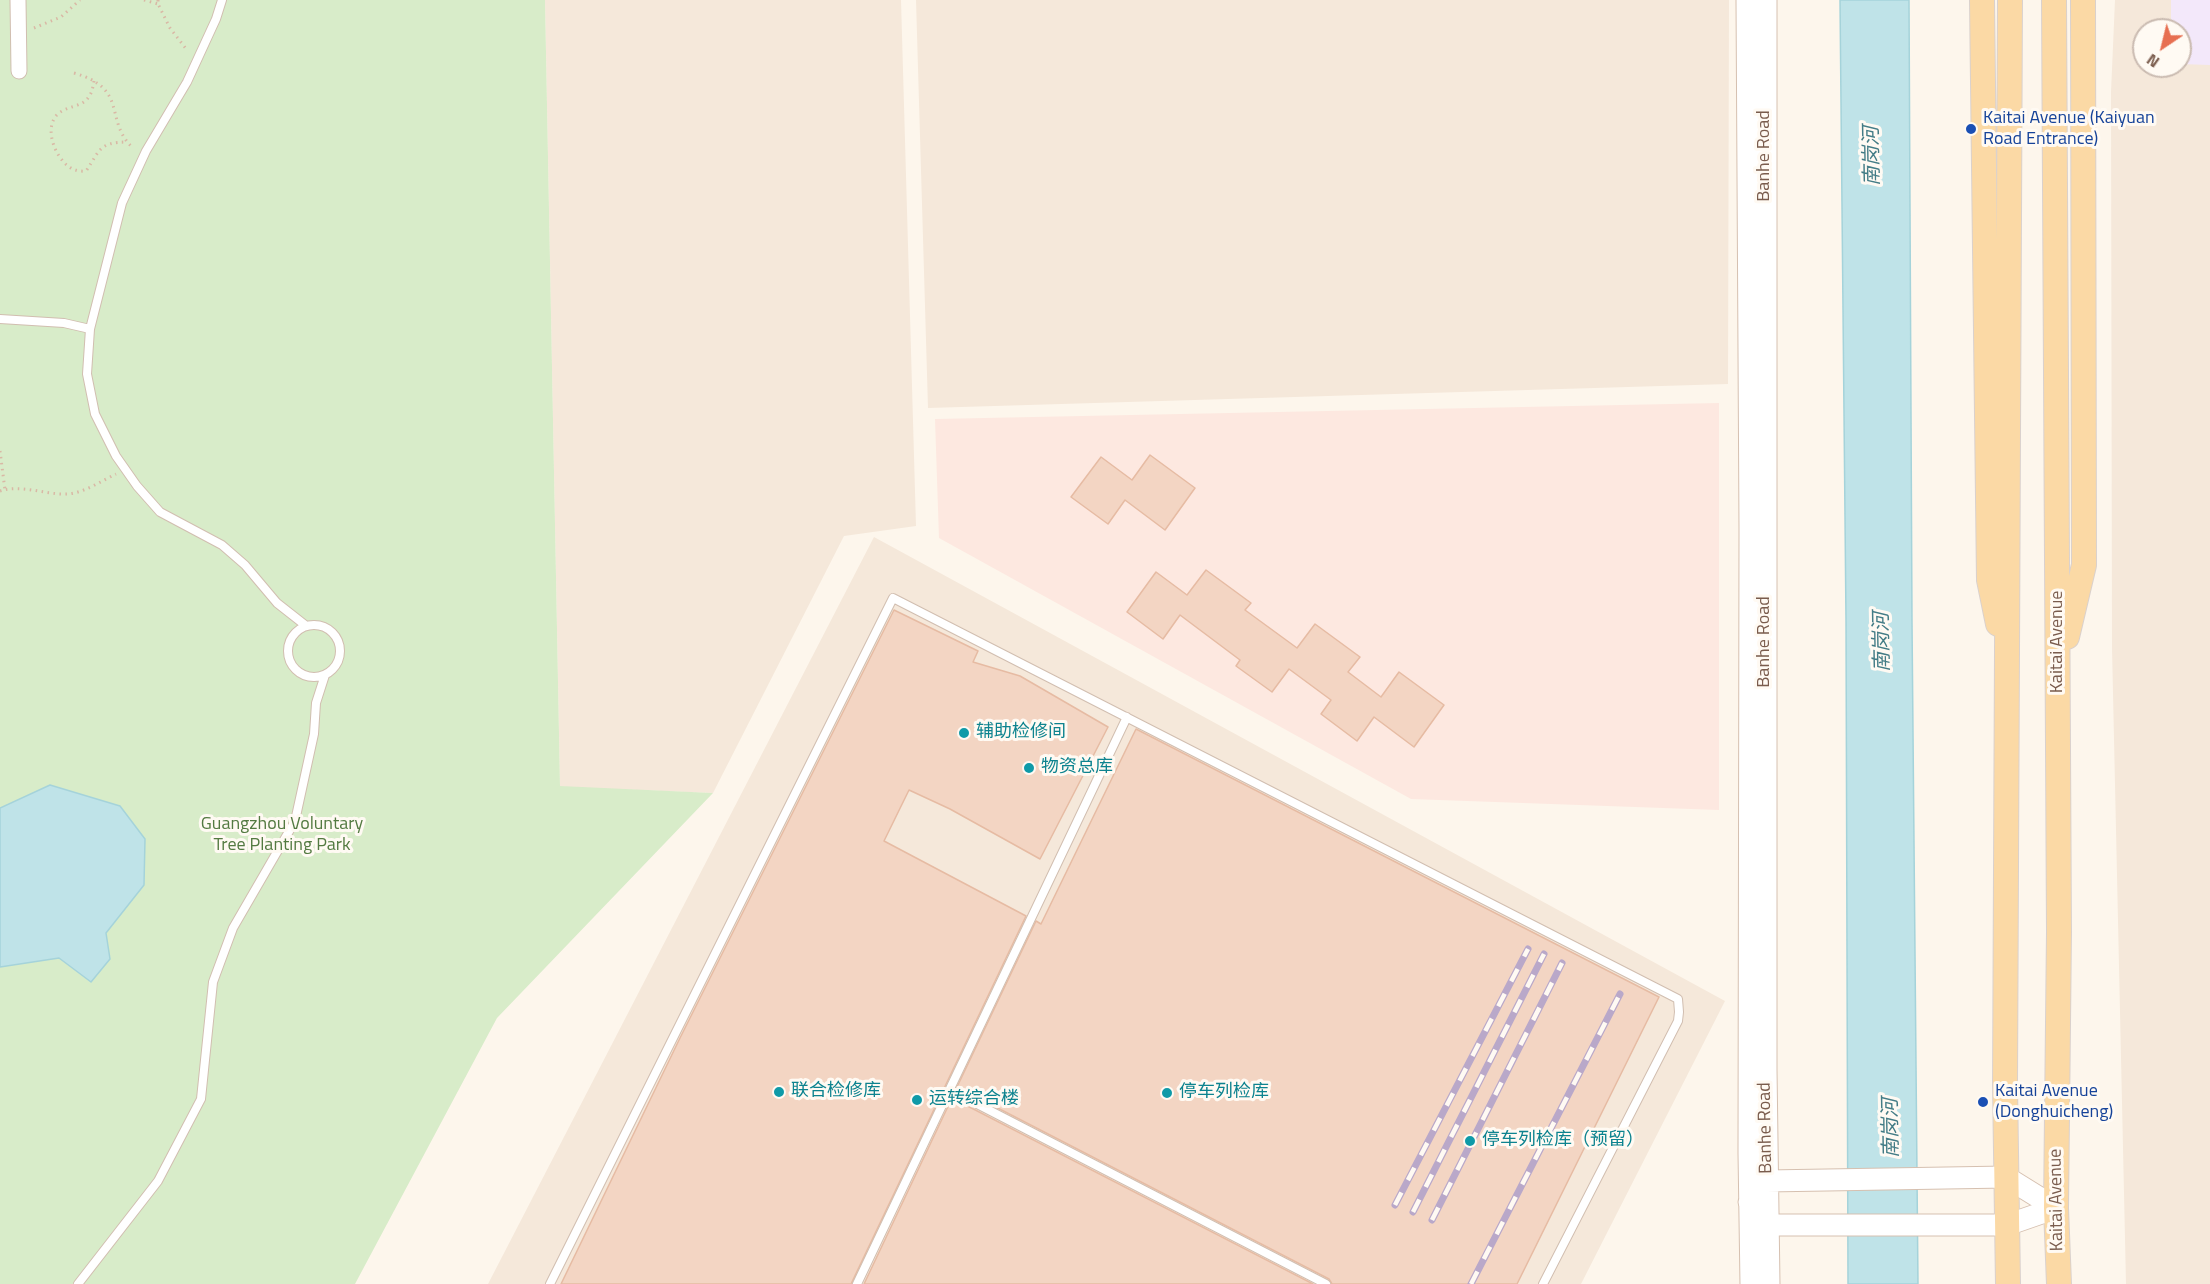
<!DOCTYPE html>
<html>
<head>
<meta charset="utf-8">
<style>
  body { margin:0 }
  #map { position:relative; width:2210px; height:1284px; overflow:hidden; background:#fdf6ec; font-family:"Titillium Web",sans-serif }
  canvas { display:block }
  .north { position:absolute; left:2132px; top:18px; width:60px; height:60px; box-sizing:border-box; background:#fffaf3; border:2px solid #cabbb1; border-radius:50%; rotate:215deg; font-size:16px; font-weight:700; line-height:24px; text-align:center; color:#7a5c4d }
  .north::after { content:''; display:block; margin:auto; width:21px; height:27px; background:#e76f51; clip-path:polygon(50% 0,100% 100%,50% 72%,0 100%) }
</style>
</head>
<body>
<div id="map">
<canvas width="2210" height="1284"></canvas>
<div class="north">N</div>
</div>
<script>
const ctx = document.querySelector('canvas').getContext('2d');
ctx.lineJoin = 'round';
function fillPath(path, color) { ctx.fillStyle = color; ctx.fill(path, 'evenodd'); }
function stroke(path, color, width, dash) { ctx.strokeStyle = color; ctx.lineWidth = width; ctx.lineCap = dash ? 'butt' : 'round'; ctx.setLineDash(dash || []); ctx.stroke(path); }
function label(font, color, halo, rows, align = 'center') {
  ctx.font = font + ' "Titillium Web","Noto Sans SC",sans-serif'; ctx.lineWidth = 6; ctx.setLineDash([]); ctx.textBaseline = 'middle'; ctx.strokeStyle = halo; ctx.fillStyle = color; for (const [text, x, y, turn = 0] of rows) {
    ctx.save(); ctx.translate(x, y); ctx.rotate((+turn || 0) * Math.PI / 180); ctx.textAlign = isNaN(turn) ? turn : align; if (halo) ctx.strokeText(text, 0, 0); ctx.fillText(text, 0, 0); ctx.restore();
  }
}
fillPath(new Path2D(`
  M545,0H901L916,526L844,536L713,793L560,787Z
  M916,0H1729L1728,384L928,408Z
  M2115,0H2210V1284H2126L2112,648L2111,92ZM2144,30H2180V66H2144Z
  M874,537L1725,1001L1581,1284H488Z`), '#f5e8da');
fillPath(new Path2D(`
  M1719,403V810L1411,799L939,538L935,419Z`), '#fde8e0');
fillPath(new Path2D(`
  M2171,0H2210V65L2180,64V30H2171Z`), '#f3e8fa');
fillPath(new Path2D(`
  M0,0H545L560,786L713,793L497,1018L355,1284H0Z`), '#d8ecc9');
const water = new Path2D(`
  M1840,0H1909L1912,622L1918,1284H1848L1846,621Z
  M50,785L120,806L145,839L144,885L106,933L110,959L91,982L59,958L0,967V808Z`);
fillPath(water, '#bfe3e8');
stroke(water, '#a5d3da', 1.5);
const building = new Path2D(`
  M1150,455L1195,488L1165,530L1125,500L1108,524L1071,497L1101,457L1132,480Z
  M1206,570L1251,603L1245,610L1297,648L1315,624L1360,657L1348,672L1381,697L1399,672L1444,705L1414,747L1374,717L1357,741L1321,714L1331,700L1289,669L1272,692L1236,666L1240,660L1180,615L1163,639L1127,612L1156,572L1187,595Z
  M894,610L978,651L973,662L1020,676L1108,727L1040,859L950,809L909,790L884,841L1026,916L851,1284H561L680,1038Z
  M1136,729L1659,997L1517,1284H1332L1329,1279L957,1087L1036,921L1041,924Z
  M952,1098L1313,1284H864Z`);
fillPath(building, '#f3d5c3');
stroke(building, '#e6bba3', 1.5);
const lane = new Path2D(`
  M222,0L216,19L187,82L146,151L122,203L90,329L87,374L95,414L116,456L137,486L160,512L222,545L245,565L277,603L305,625
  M0,319L64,323L90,329
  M288 651a26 26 0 1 1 52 0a26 26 0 1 1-52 0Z
  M950,1090L1326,1284
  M78,1284L158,1181L201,1099L213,982L233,928L295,821L314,734L316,703L325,675
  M550,1284L893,598L1678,999L1679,1012L1678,1021L1543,1284
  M857,1284L1127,717`);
const street = new Path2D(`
  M18,0L19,71`);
const secondary = new Path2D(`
  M1747,0L1750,529L1749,1153L1751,1284
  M1766,0V1069L1769,1284
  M2006,1177L2056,1208L2007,1225H1768L1749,1202L1767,1181Z`);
const primary = new Path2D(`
  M1982,0L1989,580L1998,624
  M2054,0L2059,931L2056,1208L2059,1284
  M2067,637L2084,565L2083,0
  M2008,1284L2005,1085L2010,0`);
stroke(lane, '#d1beb0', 10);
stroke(street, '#d1beb0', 17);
stroke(secondary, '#d6c0b0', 23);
stroke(primary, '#dad1cd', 26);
stroke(new Path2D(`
  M144,0L158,4
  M158,0V4L170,28L187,50
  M34,28L61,17L80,0
  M74,73C130,89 103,120 133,148
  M94,81C93,87 92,93 88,98C81,107 68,106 59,113C45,124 52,148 62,160C68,168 76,172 86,171C100,151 98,142 128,142
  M0,451L5,490
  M0,491C22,484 45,495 67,494C84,493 101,481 116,474`), '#d9b8a5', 3, [1.5, 4.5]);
stroke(lane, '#fff', 8);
stroke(street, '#fff', 15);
stroke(secondary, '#fff', 21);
stroke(primary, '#fbd9a5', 24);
const rail = new Path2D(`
  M1395,1205L1528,949
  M1413,1212L1544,954
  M1432,1220L1562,963
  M1471,1284L1620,994`);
stroke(rail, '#b9a8c9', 7);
stroke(rail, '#fffaf3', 4.5, [14]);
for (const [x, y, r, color] of [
  [1971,129,6,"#1a4fb4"],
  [964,733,6,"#0f9aa8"],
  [1029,768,6,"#0f9aa8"],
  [779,1092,6,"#0f9aa8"],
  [1167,1093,6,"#0f9aa8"],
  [917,1100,6,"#0f9aa8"],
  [1983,1102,6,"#1a4fb4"],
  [1470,1141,6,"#0f9aa8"]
]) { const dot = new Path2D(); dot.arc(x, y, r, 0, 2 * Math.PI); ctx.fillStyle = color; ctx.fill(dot); stroke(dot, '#fffaf3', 2); }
label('18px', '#164399', '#fffaf3', [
  ["Kaitai Avenue (Kaiyuan",1983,119],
  ["Road Entrance)",1983,140],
  ["Kaitai Avenue",1995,1092],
  ["(Donghuicheng)",1995,1113]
], 'left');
label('18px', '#7a5c4d', '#fffaf3', [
  ["Banhe Road",1765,156,-90],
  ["Banhe Road",1765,642,-90],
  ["Kaitai Avenue",2058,642,-90],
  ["Banhe Road",1766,1128,-91],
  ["Kaitai Avenue",2057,1200,-91]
]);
label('18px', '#0d838f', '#fffaf3', [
  ["辅助检修间",976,733],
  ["物资总库",1041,768],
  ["联合检修库",791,1092],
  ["停车列检库",1179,1093],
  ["运转综合楼",929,1100],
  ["停车列检库（预留）",1482,1141]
], 'left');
label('18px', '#537a41', '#fffaf3', [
  ["Guangzhou Voluntary",282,825],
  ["Tree Planting Park",282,846]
]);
label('italic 20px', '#437c86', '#fffaf3', [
  ["南岗河",1873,156,-91],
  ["南岗河",1883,642,-91],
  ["南岗河",1892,1128,-91]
]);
</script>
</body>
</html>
